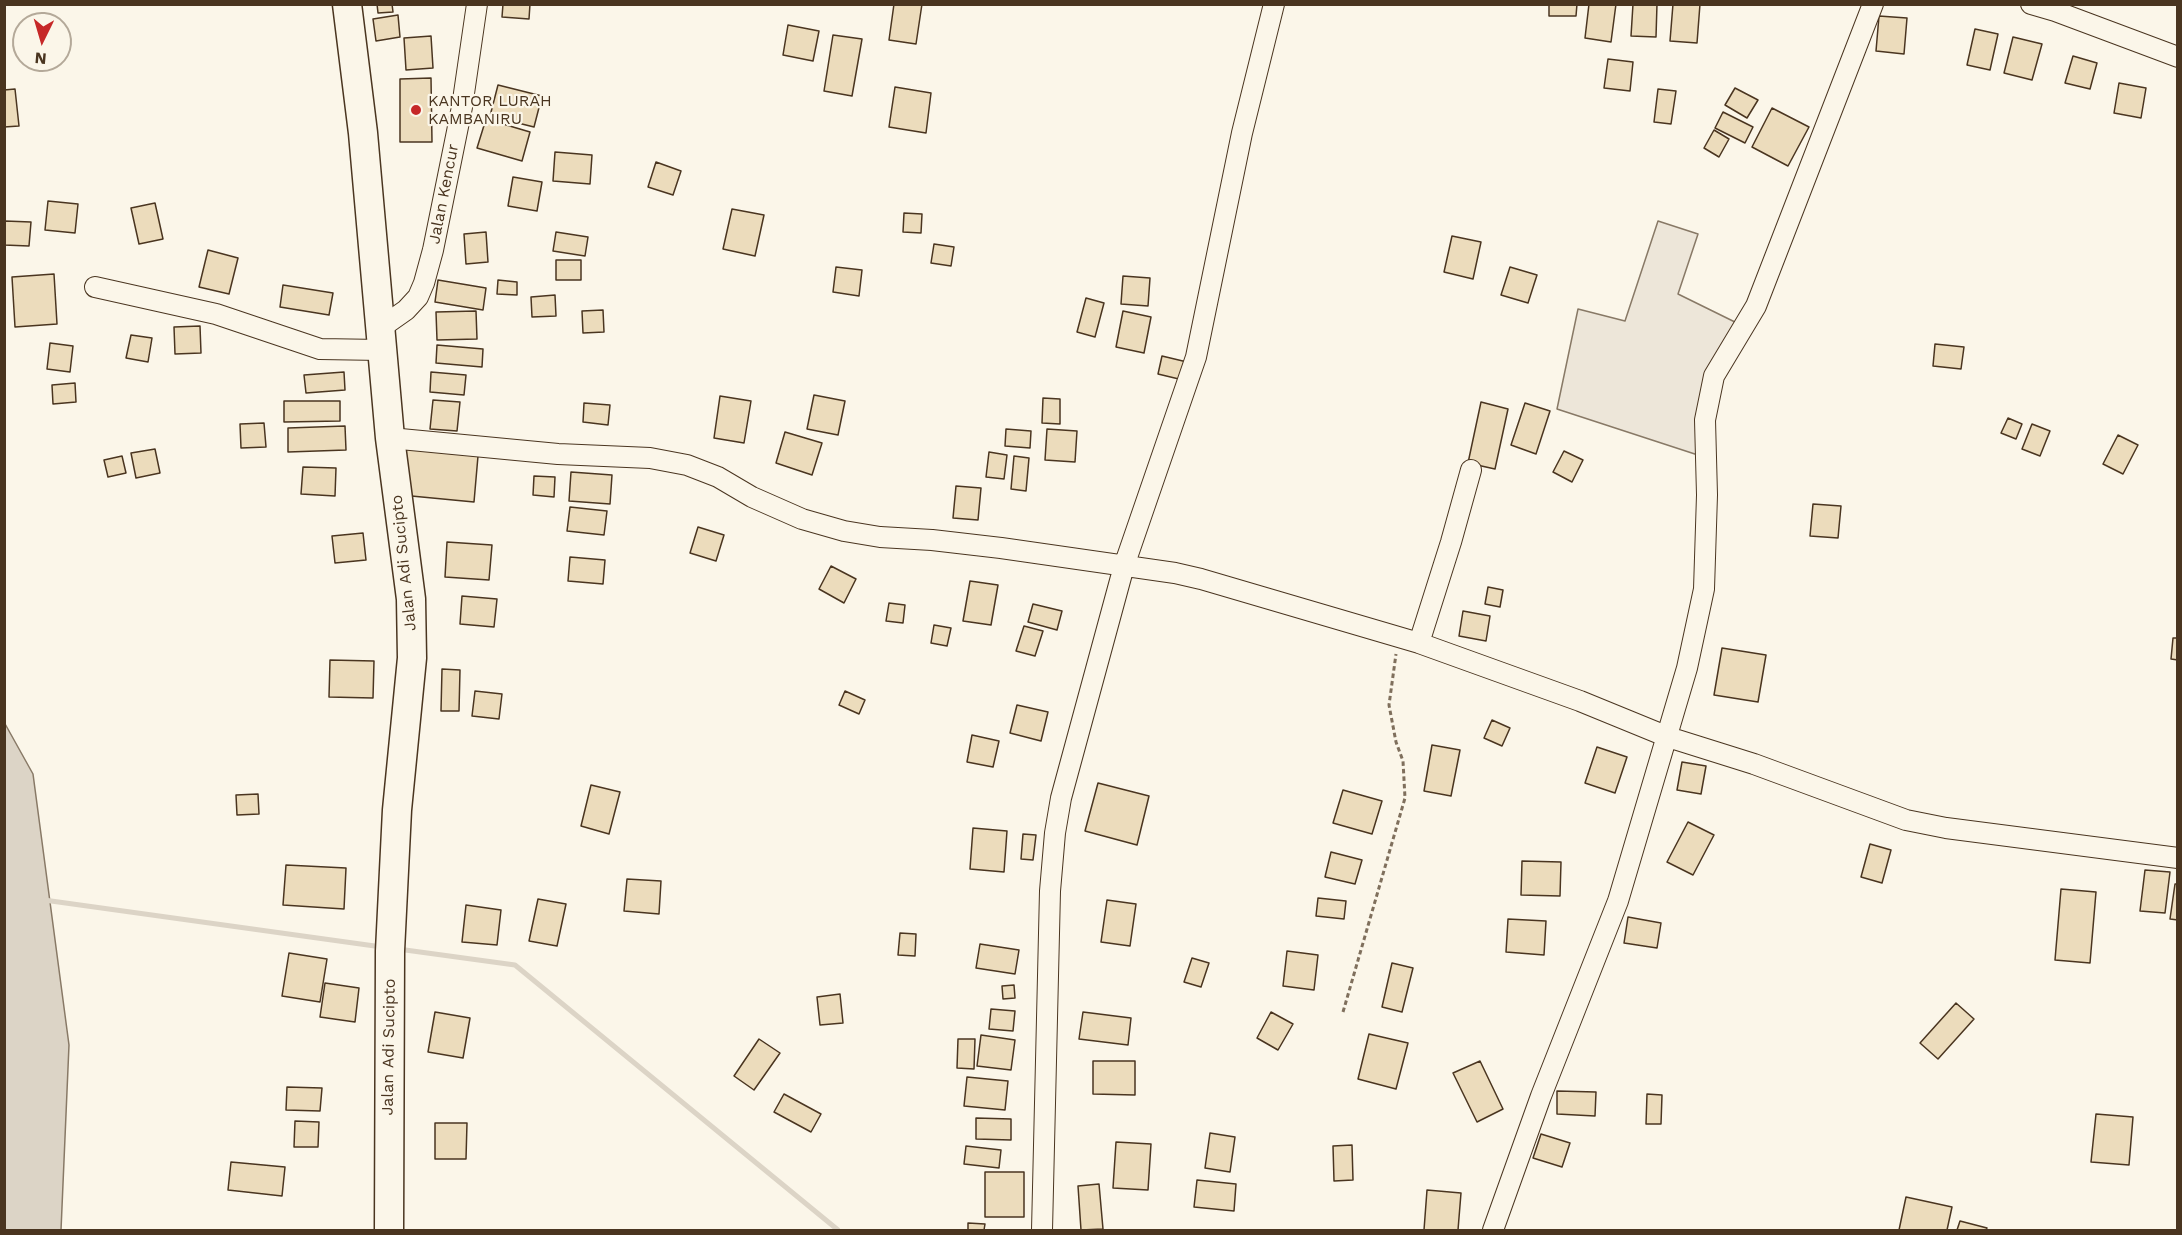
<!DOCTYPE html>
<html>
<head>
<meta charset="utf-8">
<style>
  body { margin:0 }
  #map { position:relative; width:2182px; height:1235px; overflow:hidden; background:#fbf6e9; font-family:"Work Sans",sans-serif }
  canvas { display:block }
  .frame { position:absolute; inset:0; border:6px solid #4a3520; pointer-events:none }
  .north { position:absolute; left:12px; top:12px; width:60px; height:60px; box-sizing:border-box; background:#fbf6e9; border:2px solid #b4a999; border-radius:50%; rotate:185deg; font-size:16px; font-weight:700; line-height:24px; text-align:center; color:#4a3520 }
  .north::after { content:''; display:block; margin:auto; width:21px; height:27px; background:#c62828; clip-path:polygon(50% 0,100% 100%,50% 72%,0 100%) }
</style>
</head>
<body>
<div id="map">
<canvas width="2182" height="1235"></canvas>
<div class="frame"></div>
<div class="north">N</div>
</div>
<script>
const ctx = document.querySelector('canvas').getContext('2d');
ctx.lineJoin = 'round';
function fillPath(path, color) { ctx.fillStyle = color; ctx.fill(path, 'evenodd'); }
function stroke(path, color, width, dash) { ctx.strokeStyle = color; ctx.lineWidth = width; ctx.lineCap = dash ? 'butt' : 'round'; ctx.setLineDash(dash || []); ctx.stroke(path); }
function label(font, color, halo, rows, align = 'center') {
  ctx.font = font + ' "Work Sans",sans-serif'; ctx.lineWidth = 4.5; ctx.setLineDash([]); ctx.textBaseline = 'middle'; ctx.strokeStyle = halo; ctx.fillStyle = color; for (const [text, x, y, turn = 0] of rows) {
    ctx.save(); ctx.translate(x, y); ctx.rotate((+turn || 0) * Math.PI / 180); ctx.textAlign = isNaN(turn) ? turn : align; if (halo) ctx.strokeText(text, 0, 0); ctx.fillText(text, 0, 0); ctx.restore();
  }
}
const green = new Path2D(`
  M1658,221L1698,234L1678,294L1741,325L1706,378L1704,457L1557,409L1578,309L1625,321Z`);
fillPath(green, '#ede6d9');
stroke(green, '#887966', 1.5);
const water = new Path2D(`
  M4,722L33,774L69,1045L61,1230H5Z`);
fillPath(water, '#dcd4c6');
stroke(water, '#887966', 1.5);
stroke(new Path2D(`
  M44,900L382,947
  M398,949L515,965L838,1230`), '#dcd4c6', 5);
const building = new Path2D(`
  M377,4H392L393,12L378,13Z
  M503,4H530L529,19L502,17Z
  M894,4H922L916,44L889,40Z
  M1549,4H1577L1576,16H1549Z
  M1589,4H1616L1611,42L1585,38Z
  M1633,4H1657L1656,37L1631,36Z
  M1673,4H1700L1697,43L1670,41Z
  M398,15L400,37L376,41L373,19Z
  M1879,16L1907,18L1904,54L1876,51Z
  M788,25L819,31L813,61L783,55Z
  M1975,29L1998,34L1990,70L1967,65Z
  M833,35L862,39L852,96L824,91Z
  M431,36L433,68L406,70L404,38Z
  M2013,37L2042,44L2032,80L2004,73Z
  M2073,56L2097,63L2090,89L2065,83Z
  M1608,59L1633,62L1630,91L1604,88Z
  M431,78L432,142H400V79Z
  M2119,83L2146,88L2141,118L2114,113Z
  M498,85L542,96L534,127L490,116Z
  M895,87L931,93L926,133L889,127Z
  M1735,88L1758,100L1747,118L1725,105Z
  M15,89L19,126L4,127V90Z
  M1658,89L1676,91L1671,124L1654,122Z
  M1772,108L1809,127L1788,166L1752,147Z
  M1723,112L1753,127L1745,143L1715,128Z
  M486,119L530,132L522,161L477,148Z
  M1714,130L1729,139L1719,157L1704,148Z
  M555,152L592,155L590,184L553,181Z
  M656,162L681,171L673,195L648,187Z
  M513,177L542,182L537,211L508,206Z
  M48,201L78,204L75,233L45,230Z
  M155,203L163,239L139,244L131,208Z
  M732,209L764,215L755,256L723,249Z
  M904,213L922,214L921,233L903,232Z
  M5,221L31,222L29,246L4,245Z
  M486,232L488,262L466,264L464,234Z
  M556,232L588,237L585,256L553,251Z
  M1452,236L1481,242L1473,279L1444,272Z
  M934,244L954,247L951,266L931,263Z
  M208,250L238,258L229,294L199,287Z
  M556,260H581V280H556Z
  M836,267L862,270L859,296L833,292Z
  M1510,267L1537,275L1528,303L1501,295Z
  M54,274L57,324L15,327L12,277Z
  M1123,276L1150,278L1148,306L1121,304Z
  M438,280L486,288L483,310L435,302Z
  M498,280L517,282V295L497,294Z
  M283,285L333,293L329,315L280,307Z
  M555,295L556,316L532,317L531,297Z
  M1086,298L1104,303L1095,337L1077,332Z
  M603,310L604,332L583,333L582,311Z
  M476,311L477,339L437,340L436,312Z
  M1123,311L1151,317L1144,353L1116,347Z
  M200,326L201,353L175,354L174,327Z
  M131,335L152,338L148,362L126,358Z
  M50,343L73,346L70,372L47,369Z
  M1935,344L1964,347L1961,369L1933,366Z
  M437,345L483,349L482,367L436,363Z
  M1162,356L1187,362L1183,380L1158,374Z
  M344,372L345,390L306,393L304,375Z
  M431,372L466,375L464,395L430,392Z
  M75,383L76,402L53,404L52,385Z
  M814,395L845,401L838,435L807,429Z
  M720,396L751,401L744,443L714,438Z
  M1043,398L1060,399V424L1042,423Z
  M433,400L460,402L457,431L430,429Z
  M284,401H340V421L284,422Z
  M1481,402L1508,409L1495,469L1468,463Z
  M584,403L610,405L608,425L583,422Z
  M1525,403L1550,411L1536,454L1511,445Z
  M2008,418L2022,424L2016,439L2001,433Z
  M264,423L266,447L241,448L240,424Z
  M2032,424L2050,431L2040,456L2022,449Z
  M345,426L346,450L288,452V428Z
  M1006,429L1031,431L1030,448L1005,446Z
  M1047,429L1077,431L1075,462L1045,460Z
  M785,432L822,443L812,475L776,463Z
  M2118,435L2138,445L2123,474L2103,464Z
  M155,449L160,473L136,478L131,453Z
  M406,449L478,456L474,502L401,495Z
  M1564,451L1583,460L1572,482L1553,472Z
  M989,452L1007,455L1004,479L986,477Z
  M122,456L126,473L108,477L104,460Z
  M1014,456L1029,458L1026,491L1011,489Z
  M303,467L336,468L335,496L301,494Z
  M571,472L612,475L610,504L569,501Z
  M534,476L555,477L554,497L533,495Z
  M956,486L981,488L978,520L953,518Z
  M1813,504L1841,506L1838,538L1810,536Z
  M570,507L607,511L604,535L567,531Z
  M698,527L724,535L716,561L690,553Z
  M363,533L366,560L335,563L332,536Z
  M447,542L492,545L489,580L445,577Z
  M570,557L605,560L603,584L568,581Z
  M831,566L856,579L844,603L819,589Z
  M970,581L998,585L991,625L963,621Z
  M1488,587L1503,590L1500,607L1485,604Z
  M462,596L497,599L494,627L460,624Z
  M889,603L905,605L903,623L886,621Z
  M1033,604L1062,611L1057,630L1028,622Z
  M1463,611L1490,616L1486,641L1459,636Z
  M934,625L951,628L947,646L931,643Z
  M1024,626L1043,631L1035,656L1016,651Z
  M2173,638H2178V660L2171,659Z
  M1722,648L1766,655L1758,702L1714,695Z
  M330,660L374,661L373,698L329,697Z
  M442,669L460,670L459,711H441Z
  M475,691L502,694L499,719L472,716Z
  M845,691L865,700L859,714L839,705Z
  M1017,705L1048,712L1041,741L1010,733Z
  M1492,720L1510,728L1502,746L1484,738Z
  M972,735L999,741L993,767L967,762Z
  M1432,745L1460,750L1451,796L1424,791Z
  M1597,747L1627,757L1615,793L1585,783Z
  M1682,762L1706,766L1701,794L1677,790Z
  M1098,783L1149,796L1137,845L1085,831Z
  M591,785L620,792L609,834L581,826Z
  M1343,790L1382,801L1372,834L1333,823Z
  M258,794L259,814L237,815L236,795Z
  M1688,822L1714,835L1693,875L1667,862Z
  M973,828L1007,831L1004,872L970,869Z
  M1023,834L1036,835L1033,860L1021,859Z
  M1870,844L1891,850L1882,883L1861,877Z
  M1331,852L1362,860L1355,884L1325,877Z
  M1522,861L1561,862L1560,896L1521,895Z
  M286,865L346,868L344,909L283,905Z
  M2145,870L2170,872L2165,913L2140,911Z
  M627,879L661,881L659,914L624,911Z
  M2175,884H2178V920L2170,919Z
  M2061,889L2096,892L2090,963L2055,960Z
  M1318,898L1346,901L1344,919L1316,916Z
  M538,899L566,904L557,946L529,941Z
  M1107,900L1136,904L1130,946L1101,942Z
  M466,905L501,910L497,945L462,942Z
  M1628,917L1661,923L1657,948L1624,943Z
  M1508,919L1546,921L1544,955L1506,952Z
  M900,933L916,934L915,956L898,955Z
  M980,944L1019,950L1015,974L976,968Z
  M1287,951L1318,955L1314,990L1283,986Z
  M289,953L327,959L320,1002L282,996Z
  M1192,958L1209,963L1201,987L1184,982Z
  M1392,963L1413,968L1402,1012L1382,1007Z
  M325,983L359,988L355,1022L320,1017Z
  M1014,985L1015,998L1003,999L1002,986Z
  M840,994L843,1023L820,1025L817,997Z
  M1956,1003L1974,1019L1938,1059L1920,1043Z
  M991,1009L1015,1011L1013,1031L989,1029Z
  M435,1012L470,1018L463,1058L428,1052Z
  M1083,1012L1131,1018L1128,1045L1079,1039Z
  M1271,1012L1293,1024L1278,1050L1257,1038Z
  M1369,1034L1408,1043L1396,1089L1358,1079Z
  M981,1035L1015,1040L1011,1070L977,1066Z
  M759,1039L780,1053L754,1090L734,1076Z
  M958,1039H975L974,1069L957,1068Z
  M1093,1061H1135V1095L1093,1094Z
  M1480,1061L1503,1109L1477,1122L1453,1073Z
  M967,1077L1008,1081L1005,1110L964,1106Z
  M287,1087L322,1088L320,1111L286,1110Z
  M1557,1091L1596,1092L1595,1116L1557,1114Z
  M784,1094L821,1114L811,1132L774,1112Z
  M1647,1094L1662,1095L1661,1124H1646Z
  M2096,1114L2133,1117L2129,1165L2091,1162Z
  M976,1118L1011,1119V1140L976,1139Z
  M295,1121L319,1122L318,1147H294Z
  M435,1123H467L466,1159H435Z
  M1210,1133L1235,1137L1230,1172L1205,1168Z
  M1541,1134L1570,1143L1562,1167L1533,1158Z
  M1116,1142L1151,1144L1148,1190L1113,1188Z
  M1352,1145L1353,1180L1334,1181L1333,1146Z
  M966,1146L1001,1150L999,1168L964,1164Z
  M231,1162L285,1167L282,1196L228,1190Z
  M985,1172H1024V1217H985Z
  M1197,1180L1236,1184L1234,1211L1194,1207Z
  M1099,1184L1103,1229L1081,1230L1078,1186Z
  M1427,1190L1461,1193L1458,1230H1424Z
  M1906,1197L1952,1207L1947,1230H1899Z
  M1960,1221L1987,1228L1986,1230H1957Z
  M968,1223L985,1224L984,1230H968Z`);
fillPath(building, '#ecdcbc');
stroke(building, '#4a3520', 1.5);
const minor = new Path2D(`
  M2031,4L2055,11L2178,57
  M95,287L216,314L320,349L381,350
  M379,329L406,310L418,297L424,283L433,250L462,107L477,4
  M390,438L558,454L650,458L687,465L718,477L752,497L802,519L844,531L880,537L932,540L1001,548L1175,573L1201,579L1419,643L1580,701L1668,737L1754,764L1906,820L1946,828L2178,858
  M1419,643L1451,542L1471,470
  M1042,1230L1050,891L1055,833L1061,798L1124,566L1196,357L1242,133L1274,4
  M1493,1230L1541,1096L1618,901L1687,668L1704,589L1707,495L1705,420L1714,376L1756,306L1873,4`);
const highway = new Path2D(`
  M347,4L363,133L390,438L411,599L412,658L397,810L390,951L389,1230`);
stroke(minor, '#4a3520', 22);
stroke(highway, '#4a3520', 31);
stroke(new Path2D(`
  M1343,1012L1405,798L1403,761L1396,742L1389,705L1396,654`), '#7f6f5c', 3, [4.5, 3]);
stroke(minor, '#fbf6e9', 20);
stroke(highway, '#fbf6e9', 28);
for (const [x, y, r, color] of [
  [416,110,6,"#c62828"]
]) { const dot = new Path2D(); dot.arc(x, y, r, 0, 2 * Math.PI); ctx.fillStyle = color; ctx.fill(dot); stroke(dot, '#fbf6e9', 2); }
label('16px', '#4a3520', '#fbf6e9', [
  ["KANTOR LURAH",428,101],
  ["KAMBANIRU",428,119]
], 'left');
label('16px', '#4a3520', '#fbf6e9', [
  ["Jalan Kencur",444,194,-79],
  ["Jalan Adi Sucipto",404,563,-96],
  ["Jalan Adi Sucipto",389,1047,-89]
]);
</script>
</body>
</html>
